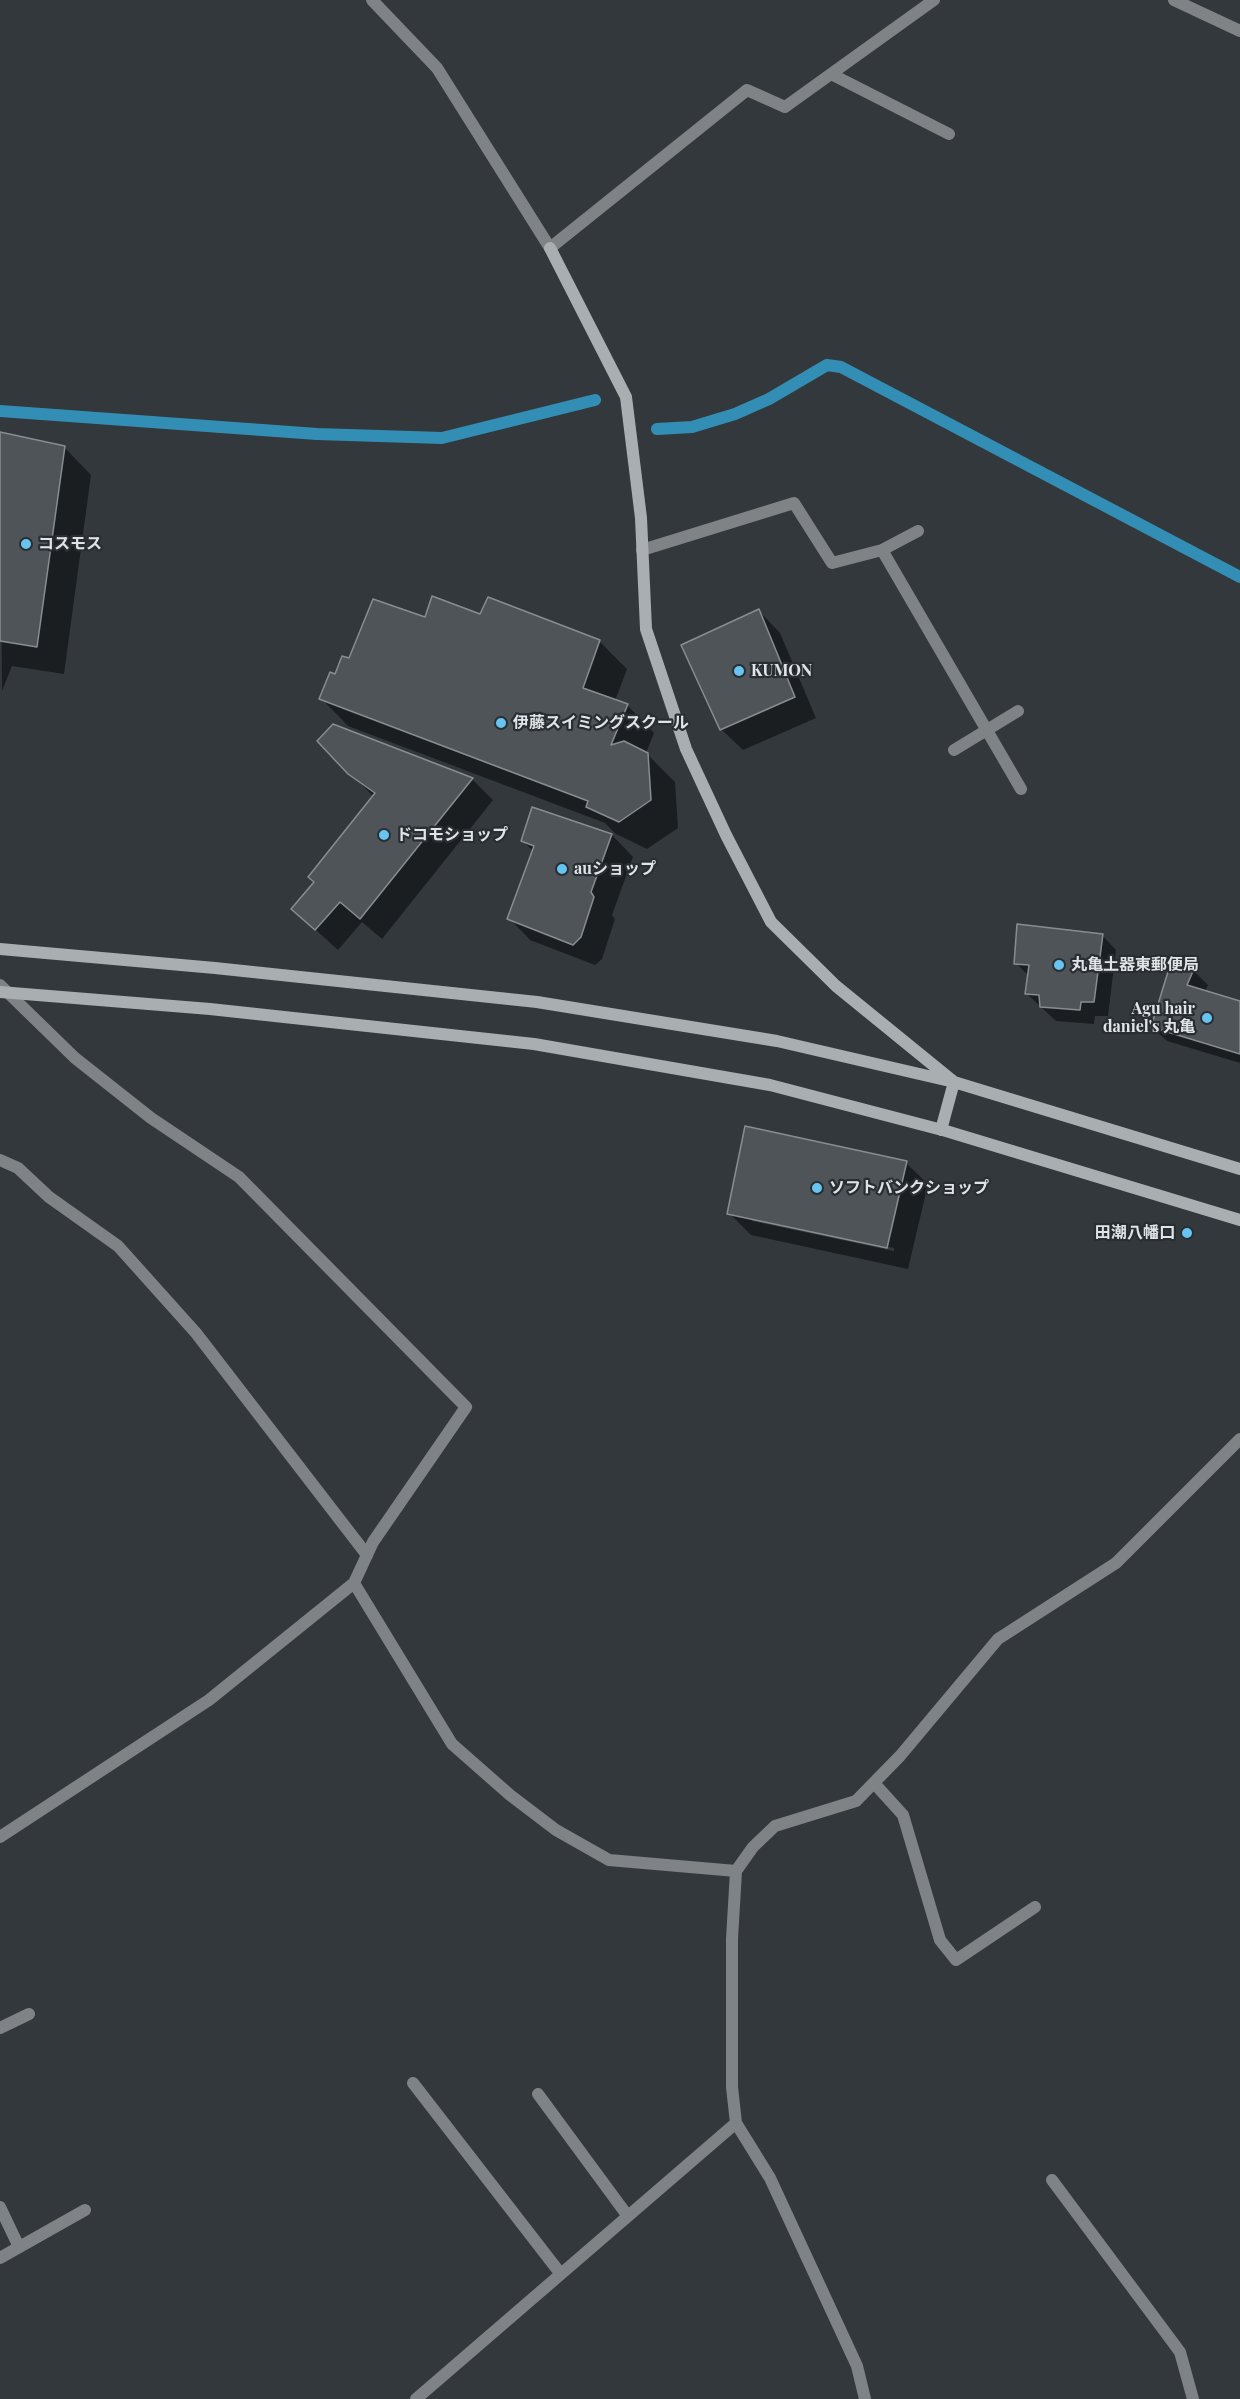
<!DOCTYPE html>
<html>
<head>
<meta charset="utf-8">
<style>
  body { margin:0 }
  canvas { display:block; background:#32383c }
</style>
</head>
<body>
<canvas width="1240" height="2399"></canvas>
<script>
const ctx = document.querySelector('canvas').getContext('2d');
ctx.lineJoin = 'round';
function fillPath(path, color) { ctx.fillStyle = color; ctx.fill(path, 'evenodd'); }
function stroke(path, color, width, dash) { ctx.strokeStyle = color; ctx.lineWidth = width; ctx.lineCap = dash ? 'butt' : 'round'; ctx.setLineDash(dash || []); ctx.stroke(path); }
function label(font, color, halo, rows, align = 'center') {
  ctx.font = font + ' "Playfair Display","Noto Sans JP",serif'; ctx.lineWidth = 4.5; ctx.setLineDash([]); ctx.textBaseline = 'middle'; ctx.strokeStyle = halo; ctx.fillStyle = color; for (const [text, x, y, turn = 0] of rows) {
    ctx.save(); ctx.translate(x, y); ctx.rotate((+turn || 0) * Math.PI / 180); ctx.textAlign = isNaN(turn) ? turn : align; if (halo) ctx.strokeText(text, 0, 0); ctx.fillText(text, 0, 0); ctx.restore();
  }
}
fillPath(new Path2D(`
  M0,433L64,447L91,475L64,674L12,666L2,691Z
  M759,611L780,633L816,718L743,750L721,729Z
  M481,616L599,641L627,669L615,701L627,705L654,733L646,753L675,782L678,828L647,849L616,834L605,823L348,726L321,698L350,660L426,619Z
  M349,772L472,779L493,800L382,939L362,922L338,950L293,909L316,883L374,797Z
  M612,835L633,857L612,915L615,919L602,959L595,965L530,940L509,918L533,851L523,841Z
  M1102,935L1116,950L1108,1016H1095L1094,1024L1056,1021L1026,993L1029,976L1016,963Z
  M1193,970L1208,985L1205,992L1240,1002V1063L1167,1041L1152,1027Z
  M906,1163L928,1184L908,1269L751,1235L729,1213ZM752,1218L894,1248V1251L752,1221Z`), '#0007');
stroke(new Path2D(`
  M0,411L317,434L442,438L595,400
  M657,429L692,427L735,414L769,399L827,365L841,367L1240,577`), '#338eb5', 12);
const building = new Path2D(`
  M0,432L65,446L37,647L0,641Z
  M432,596L480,614L488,597L600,640L583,688L628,704L611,745L624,741L648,753L651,800L619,822L586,807L588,801L319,699L330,672L335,674L342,656L349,658L373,599L425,617Z
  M759,609L795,697L720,730L681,645Z
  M333,724L473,778L360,919L340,902L315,930L291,909L314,882L308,877L375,793L348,774L317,741Z
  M532,807L612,834L591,892L594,897L581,937L573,945L507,919L534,846L521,841Z
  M1017,924L1103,934L1094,1002H1081L1080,1010L1040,1007L1039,995L1025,994L1029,965L1014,964Z
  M1171,962L1194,969L1187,985L1240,1001V1054L1151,1027Z
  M745,1126L907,1161L887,1248L727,1214Z`);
fillPath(building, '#4e5457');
stroke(building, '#878e92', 1.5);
stroke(new Path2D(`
  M0,1160L18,1168L49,1197L118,1246L196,1333L367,1555
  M0,2028L29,2014
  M0,2258L85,2210`), '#808385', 12);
stroke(new Path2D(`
  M372,0L437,68L550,248L747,90L785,107L934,0
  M1174,0L1240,31
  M831,74L949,134
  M642,550L794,503L832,563L882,550L1021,789
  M882,550L918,531
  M954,750L1018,711
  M0,985L75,1058L151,1118L239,1177L466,1407L373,1542L354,1583
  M874,1783L903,1815L940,1940L956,1960L1035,1907
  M0,1837L209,1700L354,1583L452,1744L510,1795L556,1830L609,1860L736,1871
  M413,2083L560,2273
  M538,2094L627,2215
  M1052,2180L1180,2352L1193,2399
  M0,2207L19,2247
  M416,2399L736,2123
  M865,2399L857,2366L770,2178L736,2123L732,2087V1939L736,1871L753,1847L775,1826L856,1801L900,1756L998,1639L1116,1563L1240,1439`), '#808385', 12);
stroke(new Path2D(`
  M550,248L626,397L641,518L646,629L686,749L726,835L771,922L836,986L954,1082L941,1130
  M0,949L215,968L537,1002L777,1041L954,1082L1240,1169
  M0,992L210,1009L534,1044L770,1085L946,1131L1240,1220`), '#a9aeb1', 12);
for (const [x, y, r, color] of [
  [26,544,6,"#67c4f0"],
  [739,671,6,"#67c4f0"],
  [501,723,6,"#67c4f0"],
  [384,835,6,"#67c4f0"],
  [562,869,6,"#67c4f0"],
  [1059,965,6,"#67c4f0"],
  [1207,1018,6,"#67c4f0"],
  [817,1188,6,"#67c4f0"],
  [1187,1233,6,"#67c4f0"]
]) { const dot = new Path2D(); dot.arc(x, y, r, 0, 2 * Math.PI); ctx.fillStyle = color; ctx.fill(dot); stroke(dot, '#282e31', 2); }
label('bold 16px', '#e0e4e6', '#282e31', [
  ["コスモス",38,544],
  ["KUMON",751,671],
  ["伊藤スイミングスクール",513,723],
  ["ドコモショップ",396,835],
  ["auショップ",574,869],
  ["丸亀土器東郵便局",1071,965],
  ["Agu hair",1195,1009,"right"],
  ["daniel's 丸亀",1195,1027,"right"],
  ["ソフトバンクショップ",829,1188],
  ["田潮八幡口",1175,1233,"right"]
], 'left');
</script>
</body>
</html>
